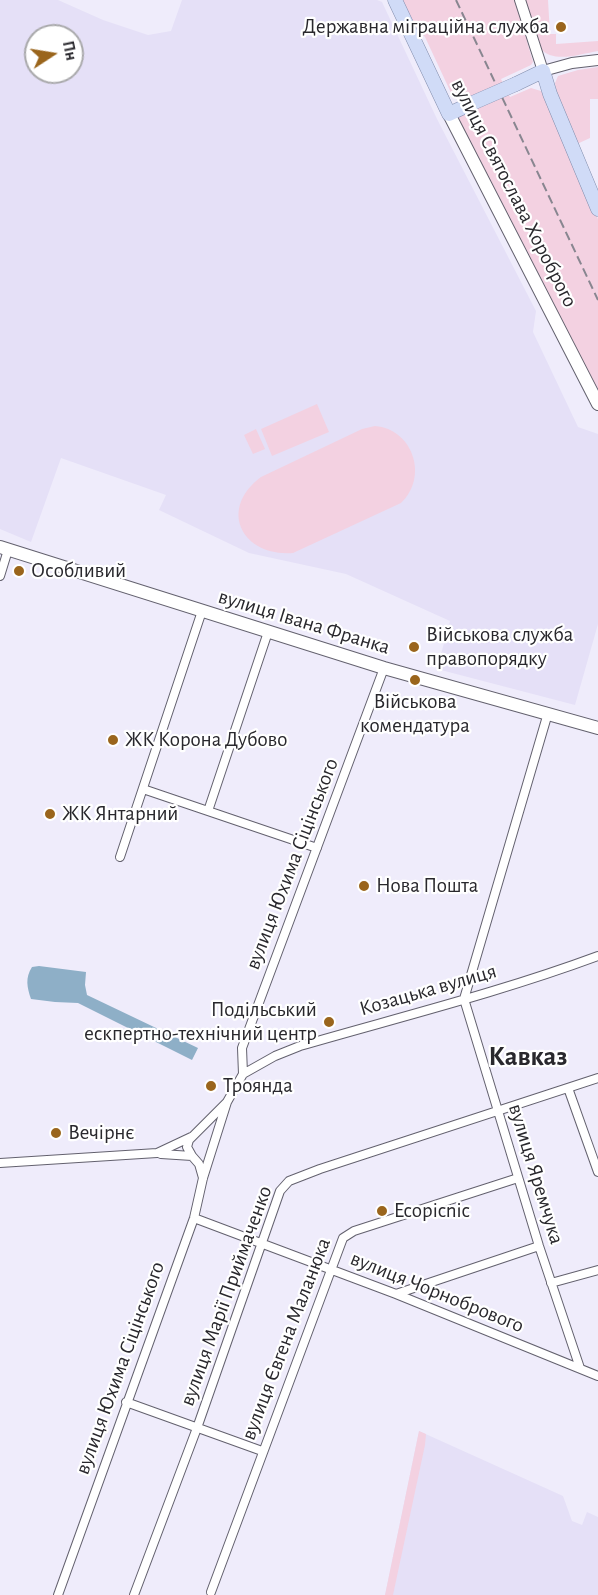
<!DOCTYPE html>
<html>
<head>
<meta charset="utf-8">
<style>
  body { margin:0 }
  #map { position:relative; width:598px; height:1595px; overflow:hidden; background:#efecfb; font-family:"Alegreya Sans",sans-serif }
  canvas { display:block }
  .north { position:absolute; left:24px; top:24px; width:60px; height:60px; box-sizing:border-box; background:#fff; border:2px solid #a9a9ab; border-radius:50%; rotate:78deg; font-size:16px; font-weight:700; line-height:24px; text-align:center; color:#29282d }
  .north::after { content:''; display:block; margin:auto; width:21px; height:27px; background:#9a651c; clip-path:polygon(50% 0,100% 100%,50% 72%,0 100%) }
</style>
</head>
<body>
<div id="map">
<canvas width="598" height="1595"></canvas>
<div class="north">Пн</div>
</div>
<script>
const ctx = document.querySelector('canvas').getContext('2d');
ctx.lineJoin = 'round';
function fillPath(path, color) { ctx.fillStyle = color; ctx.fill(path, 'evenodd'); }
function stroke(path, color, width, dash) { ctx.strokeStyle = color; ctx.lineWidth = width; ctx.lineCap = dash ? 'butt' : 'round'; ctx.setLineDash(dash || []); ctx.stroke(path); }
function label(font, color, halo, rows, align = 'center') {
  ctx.font = font + ' "Alegreya Sans",sans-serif'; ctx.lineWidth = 4.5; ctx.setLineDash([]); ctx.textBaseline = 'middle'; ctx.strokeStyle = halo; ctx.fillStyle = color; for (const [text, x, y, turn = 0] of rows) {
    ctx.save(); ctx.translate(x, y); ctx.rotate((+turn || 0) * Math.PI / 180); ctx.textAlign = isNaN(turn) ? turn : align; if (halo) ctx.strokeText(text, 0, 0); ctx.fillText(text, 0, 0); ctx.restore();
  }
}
fillPath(new Path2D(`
  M0,0H58L103,20L148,35L171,31L182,0H377L382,2L437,119L536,311L533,332L578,427L598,434V624L575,705L437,669L450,621L346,574L249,553L159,510L166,495L61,458L31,542L0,529ZM36,36H72V72H36Z
  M419,1431L563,1496L572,1521L582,1525L587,1512L598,1517V1595H385Z`), '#e5e0f7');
fillPath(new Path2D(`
  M402,0H515L533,62L531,65L501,79L510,97L531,88L541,91L545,96L598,219V398L453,116L475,105L469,93L457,98L452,95L425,37L415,27Z
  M525,0H548L550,34H556V44L598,41V51C580,54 553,64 540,48Z
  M598,67V99H590V138L577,144L556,92L555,83L558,76L578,70Z
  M317,404L329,432L272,456L261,429Z
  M375,426C413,429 429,477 401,503L293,553C243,557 217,510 261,477L362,429Z
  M256,429L265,449L253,454L244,435Z
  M419,1431L426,1434L425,1445L393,1595H385Z`), '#f3d1e1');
fillPath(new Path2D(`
  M39,966L86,972L85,985L87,995L198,1048L192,1060L78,1003L55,1002L31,999C27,987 25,978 32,967Z`), '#8eafc7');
const minor = new Path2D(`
  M0,576L8,550
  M548,713L464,999L539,1246L580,1368
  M143,789L317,848
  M208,811L268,632
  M120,857L202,611
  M243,1074L242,1048L384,668
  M568,1088L598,1172
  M161,1154L192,1156L199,1164L203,1178
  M192,1156L187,1147L189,1140L227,1102L243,1074L275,1056L300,1046C400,1017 501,992 598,956
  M0,1163L157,1153L191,1137
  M194,1218L396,1294L598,1376
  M551,1283L598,1270
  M396,1294L539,1246
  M126,1402L262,1451
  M211,1592L343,1238L354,1231L518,1178
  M58,1595L194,1218L203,1178L227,1102
  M134,1595L197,1428L280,1191L289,1181L320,1169L598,1078`);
const tertiary = new Path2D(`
  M520,0L543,71L572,63L598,60`);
const secondary = new Path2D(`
  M449,114L598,404
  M0,547L384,668L598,728`);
const primary = new Path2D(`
  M395,0L449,114L468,105
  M516,84L543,71L550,94L598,209`);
stroke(minor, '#63616e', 10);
stroke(tertiary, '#63616e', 12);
stroke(secondary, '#63616e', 14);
stroke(primary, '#818dac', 15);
stroke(minor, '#fff', 8);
stroke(tertiary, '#fff', 10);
stroke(secondary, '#fff', 12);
stroke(primary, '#d0dbf7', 14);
stroke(new Path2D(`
  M456,0L598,300`), '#888690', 2, [9, 4.5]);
const primaryBridge = new Path2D(`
  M468,105L516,84`);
stroke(primaryBridge, '#818dac', 15, []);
stroke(primaryBridge, '#d0dbf7', 14);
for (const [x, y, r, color] of [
  [561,27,6,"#9a651c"],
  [19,571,6,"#9a651c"],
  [414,647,6,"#9a651c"],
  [415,680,6,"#9a651c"],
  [113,740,6,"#9a651c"],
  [50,814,6,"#9a651c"],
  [364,886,6,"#9a651c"],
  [329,1022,6,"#9a651c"],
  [211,1086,6,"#9a651c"],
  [56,1133,6,"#9a651c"],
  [382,1211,6,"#9a651c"]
]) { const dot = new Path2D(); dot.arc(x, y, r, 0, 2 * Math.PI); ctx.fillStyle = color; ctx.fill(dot); stroke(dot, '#fff', 2); }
label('21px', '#29282d', '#fff', [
  ["Державна міграційна служба",549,27,"right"],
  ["Особливий",31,571],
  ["Військова служба",426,635],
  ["правопорядку",426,659],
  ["Військова",415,702,"center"],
  ["комендатура",415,726,"center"],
  ["ЖК Корона Дубово",125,740],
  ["ЖК Янтарний",62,814],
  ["Нова Пошта",376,886],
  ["Подільський",317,1010,"right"],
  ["ескпертно-технічний центр",317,1034,"right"],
  ["Троянда",223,1086],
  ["Вечірнє",68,1133],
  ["Ecopicnic",394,1211]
], 'left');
label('21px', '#29282d', '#fff', [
  ["вулиця Святослава Хороброго",514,193,63],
  ["вулиця Івана Франка",304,622,17],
  ["вулиця Юхима Сіцінського",292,864,-69],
  ["Козацька вулиця",428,990,-16],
  ["вулиця Яремчука",536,1174,73],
  ["вулиця Чорнобрового",437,1292,22],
  ["вулиця Марії Приймаченко",226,1296,-70],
  ["вулиця Євгена Маланюка",286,1339,-69],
  ["вулиця Юхима Сіцінського",120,1368,-70]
]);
label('bold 27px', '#29282d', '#fff', [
  ["Кавказ",528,1057]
]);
</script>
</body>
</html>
